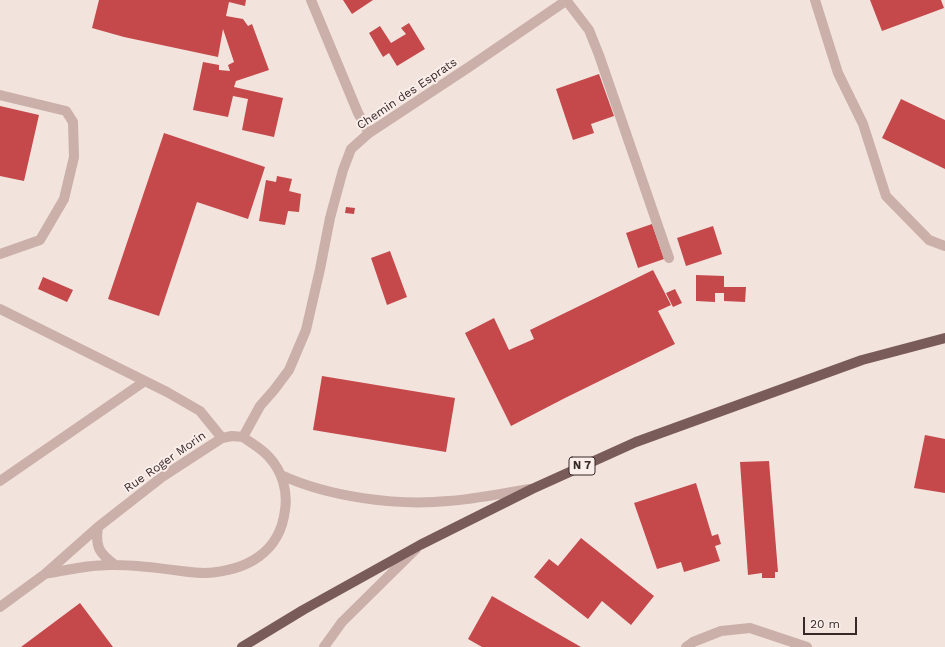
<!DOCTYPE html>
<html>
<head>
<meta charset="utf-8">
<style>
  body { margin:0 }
  #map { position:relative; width:945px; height:647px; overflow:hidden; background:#f2e3dd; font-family:"Work Sans",sans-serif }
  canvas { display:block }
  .scale { position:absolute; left:803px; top:617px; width:54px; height:18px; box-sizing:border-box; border:2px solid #382929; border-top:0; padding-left:5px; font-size:12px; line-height:14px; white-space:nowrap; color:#382929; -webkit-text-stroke:3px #faeeea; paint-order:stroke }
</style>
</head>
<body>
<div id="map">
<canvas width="945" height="647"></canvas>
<div class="scale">20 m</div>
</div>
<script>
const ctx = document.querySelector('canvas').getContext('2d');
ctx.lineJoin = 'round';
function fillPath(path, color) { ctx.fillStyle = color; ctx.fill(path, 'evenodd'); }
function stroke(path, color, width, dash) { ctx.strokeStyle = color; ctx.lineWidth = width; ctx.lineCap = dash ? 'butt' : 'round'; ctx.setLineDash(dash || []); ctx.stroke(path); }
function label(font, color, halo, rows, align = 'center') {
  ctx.font = font + ' "Work Sans",sans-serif'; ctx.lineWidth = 4; ctx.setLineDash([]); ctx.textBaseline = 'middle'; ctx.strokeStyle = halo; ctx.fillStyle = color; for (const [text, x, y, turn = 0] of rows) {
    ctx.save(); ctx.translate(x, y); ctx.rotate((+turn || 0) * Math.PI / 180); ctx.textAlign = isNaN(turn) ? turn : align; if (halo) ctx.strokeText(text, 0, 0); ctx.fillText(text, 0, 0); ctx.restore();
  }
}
fillPath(new Path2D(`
  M99,0H246L245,6L229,2L226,16L243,19L248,26L252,24L269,70L236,81L234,87L283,98L274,137L242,130L248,99L233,96L228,117L193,110L203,62L219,65V70L230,71L228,65L234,62L223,29L218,57L124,37L92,28Z
  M343,0H373L352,14Z
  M870,0H941L944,8L882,31Z
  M409,23L425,49L397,66L389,53L383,57L369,33L380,26L391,43L406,34L401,28Z
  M599,74L614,116L591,124L594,133L573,140L556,89Z
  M901,99L945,120V169L882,138Z
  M0,106L39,115L24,181L0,176Z
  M164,133L265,167L248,219L197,202L159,316L108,299Z
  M277,176L292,179L289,191L301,194L299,212L288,211L285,225L259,221L266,180L276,182Z
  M346,207L355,208L354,214L345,213Z
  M652,224L664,259L638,268L626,233Z
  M713,226L722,254L686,266L677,238Z
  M390,251L407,297L387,305L371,258Z
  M653,270L671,305L658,311L675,344L565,398L511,426L465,333L494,318L509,350L534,339L530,330Z
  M696,275L724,276V287H746L745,302L724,301V293H715V302L696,301Z
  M43,277L73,290L67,302L38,289Z
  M675,289L682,303L673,307L666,293Z
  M322,376L455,398L446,452L313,430Z
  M925,435L945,439V493L914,488Z
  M769,461L778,572H775V578H762V573L748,575L740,462Z
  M696,483L712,536L718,534L721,544L715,546L720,561L684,572L681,562L657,569L634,503Z
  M581,538L654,596L631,625L602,601L588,619L534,577L549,559L558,566Z
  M492,596L581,647H482L468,639Z
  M80,603L113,647H21Z`), '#c5484b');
stroke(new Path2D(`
  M311,0L358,113L369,133
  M566,0L589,30L599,55L669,258
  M815,0L838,73L863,124L886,196L929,240L945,246
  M0,95L66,111L73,122L74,157L64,199L40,240L0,254
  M0,309L167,392L200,411L222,438
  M243,437L260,406L274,390L289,370L306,330L320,269L330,218L343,170L351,149L369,133L469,67L567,0
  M281,475C329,497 396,506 448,501C476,499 503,493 530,489
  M0,481L145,381
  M98,527C95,547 99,553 115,565
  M45,574C68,570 91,564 114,565C137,565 159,568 181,571C189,572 197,573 205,573C246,571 280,553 285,510C288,491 282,471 269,457C262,449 251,443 243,437
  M0,607L45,574L98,527L162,477L222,438L232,436L243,437
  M324,647L342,622L416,549
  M686,647L693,642L721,631L750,628L807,647`), '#cbafa9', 10);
stroke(new Path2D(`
  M242,647L303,610L420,545L532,489L636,442L862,360L945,338`), '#795c5a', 10);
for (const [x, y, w] of [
  [582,466,26]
]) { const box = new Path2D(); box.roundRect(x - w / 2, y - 9, w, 18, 3); ctx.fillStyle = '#faeeea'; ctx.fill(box); stroke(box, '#382929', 1); }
label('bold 11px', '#382929', null, [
  ["N 7",582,466]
]);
label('12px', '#382929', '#faeeea', [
  ["Chemin des Esprats",407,94,-34],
  ["Rue Roger Morin",165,462,-35]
]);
</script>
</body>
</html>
